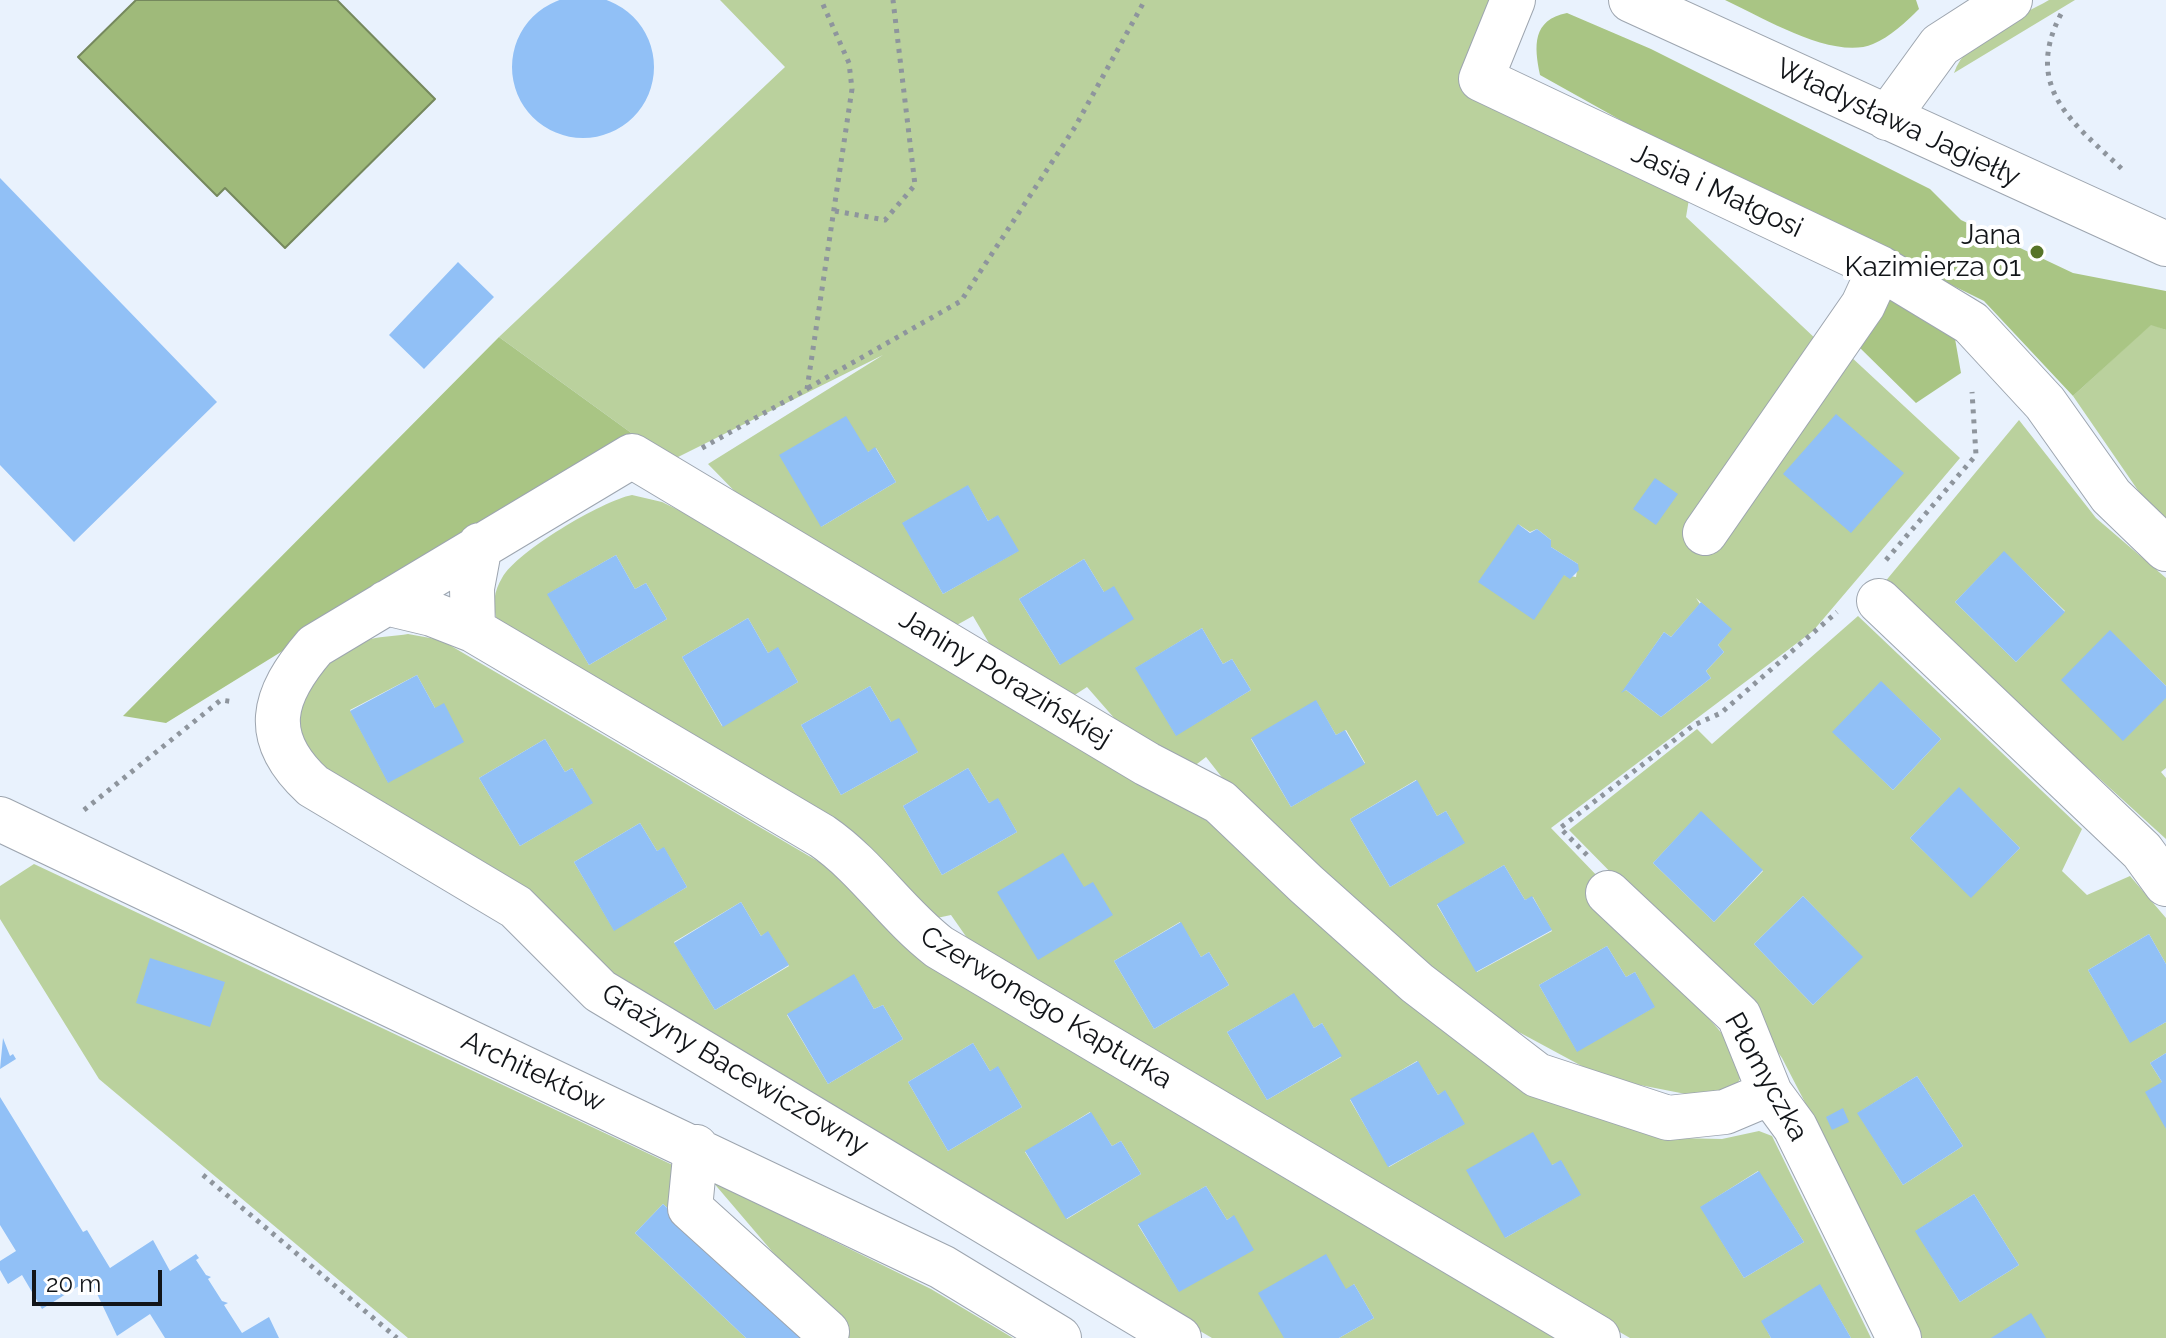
<!DOCTYPE html>
<html>
<head>
<meta charset="utf-8">
<style>
  body { margin:0 }
  #map { position:relative; width:2166px; height:1338px; overflow:hidden; background:#e9f2fd; font-family:Raleway,sans-serif }
  canvas { display:block }
  .scale { position:absolute; left:32px; top:1270px; width:130px; height:36px; box-sizing:border-box; border:4px solid #121519; border-top:0; padding-left:10px; font-size:24px; line-height:28px; white-space:nowrap; color:#121519; -webkit-text-stroke:6px #fff; paint-order:stroke }
</style>
</head>
<body>
<div id="map">
<canvas width="2166" height="1338"></canvas>
<div class="scale">20 m</div>
</div>
<script>
const ctx = document.querySelector('canvas').getContext('2d');
ctx.lineJoin = 'round';
function fillPath(path, color) { ctx.fillStyle = color; ctx.fill(path, 'evenodd'); }
function stroke(path, color, width, dash) { ctx.strokeStyle = color; ctx.lineWidth = width; ctx.lineCap = dash ? 'butt' : 'round'; ctx.setLineDash(dash || []); ctx.stroke(path); }
function label(font, color, halo, rows, align = 'center') {
  ctx.font = font + ' Raleway,sans-serif'; ctx.lineWidth = 8; ctx.setLineDash([]); ctx.textBaseline = 'middle'; ctx.strokeStyle = halo; ctx.fillStyle = color; for (const [text, x, y, turn = 0] of rows) {
    ctx.save(); ctx.translate(x, y); ctx.rotate((+turn || 0) * Math.PI / 180); ctx.textAlign = isNaN(turn) ? turn : align; if (halo) ctx.strokeText(text, 0, 0); ctx.fillText(text, 0, 0); ctx.restore();
  }
}
fillPath(new Path2D(`
  M720,0H1490L1461,82L1690,193L1686,217L1818,341L1849,355L1960,458L1813,631L1551,828L1601,880L1586,898C1615,926 1733,1031 1741,1064C1744,1076 1738,1083 1731,1092L1701,1097L1604,1078L1502,1023L1376,929L1235,794L1206,757L1193,767L1122,727L1087,687L1070,698L993,650L973,616L955,626L752,509L708,464L883,355L670,461L499,337L785,67ZM876,448L896,482L821,527L868,452ZM968,486L988,521L998,516L1018,551L943,594L903,523ZM1518,524L1530,532L1537,529L1551,540V547L1578,564L1576,577L1564,575ZM1084,559L1104,592L1060,665L1019,599ZM1696,598L1731,629L1718,645L1724,652L1706,671L1711,678L1661,717L1626,690L1623,691L1664,632L1671,637L1700,604ZM1202,628L1223,664L1232,659L1251,690L1176,735L1136,668ZM1316,701L1336,735L1346,730L1365,763L1291,807L1251,739ZM1416,780L1437,816L1446,811L1464,843L1390,887L1350,819ZM1504,865L1525,900L1533,897L1552,931L1477,972L1437,905ZM1607,946L1626,977L1635,972L1654,1007L1577,1051L1539,985Z
  M2049,0H2075L1954,73C1966,37 2018,18 2049,0Z
  M2151,324L2166,330V531L2073,396Z
  M2019,420L2096,518L2166,578V686L2110,631L2166,698V768L2161,772L2166,778V839L1884,583ZM2004,552L2065,611L2016,662L1955,602Z
  M632,495L662,502L711,526L1234,837L1348,948L1675,1138L1722,1139L1759,1131L1772,1136L1871,1338H1851L1820,1285L1762,1321L1771,1338H1630L1452,1235L972,945L951,915L932,919L497,620C492,605 494,591 502,578C517,551 602,501 632,495ZM616,555L635,589L646,583L667,619L589,665L548,594ZM748,618L768,653L778,648L798,682L722,726L682,657ZM870,686L891,722L918,752L841,795L801,725ZM968,768L989,803L998,799L1017,832L942,875L903,806ZM1180,922L1201,957L1209,952L1229,985L1154,1029L1114,961ZM1293,994L1314,1028L1322,1023L1341,1057L1267,1100L1227,1032ZM1417,1061L1438,1095L1445,1091L1464,1124L1389,1167L1350,1100ZM1561,1161L1580,1195L1505,1238L1552,1165ZM1758,1171L1804,1242L1744,1278L1701,1207Z
  M1858,616L2082,829L2062,871L2087,895L2130,876L2166,918V964L2149,934L2088,970L2130,1042L2166,1022V1053L2150,1063L2162,1082L2166,1129V1338H1914L1811,1114L1782,1058L1754,1018L1569,830L1697,729L1712,744ZM1881,682L1941,739L1893,790L1833,732ZM1959,788L2020,848L1971,897L1910,838ZM1701,812L1763,871L1714,922L1653,863ZM1803,896L1862,957L1813,1005L1754,944ZM1917,1076L1963,1146L1903,1185L1858,1113ZM1974,1194L2019,1265L1960,1302L1916,1231Z
  M408,634L441,640L826,866L913,954L1557,1338H1339L1374,1318L1354,1284L1284,1338H1212L768,1078L322,777C314,764 303,748 298,734C286,694 336,648 371,639C383,636 396,636 408,634ZM417,675L435,708L388,782L350,710ZM545,739L565,772L572,768L592,803L520,846L479,778ZM640,823L657,851L664,848L687,887L614,930L574,862ZM741,902L761,936L768,932L789,966L715,1010L674,942ZM854,975L874,1009L883,1005L903,1039L828,1084L787,1015ZM973,1043L990,1071L998,1067L1022,1107L948,1151L908,1082ZM1090,1112L1112,1146L1121,1141L1141,1174L1067,1219L1025,1152ZM1206,1186L1227,1220L1233,1216L1179,1291L1138,1225Z
  M34,864L679,1168V1218L663,1204L635,1233L746,1338H408L99,1079L0,919V886Z
  M712,1181L931,1289L1013,1338H834L840,1331Z`), '#bad19d');
fillPath(new Path2D(`
  M1725,0H1916L1919,9C1906,22 1890,37 1873,44C1834,61 1762,17 1725,0Z
  M1567,13L1651,49L1930,189L1961,220L2073,273L2166,291V330L2151,325L2073,396L1984,301L1642,132L1540,75C1534,46 1532,20 1567,13Z
  M1889,297L1954,333L1961,373L1916,403L1859,347Z
  M499,337L670,461L629,437L166,723L123,716Z`), '#a9c584');
const water = new Path2D(`
  M136,0H337L435,99L285,248L225,188L217,196L78,57Z`);
fillPath(water, '#9fba7a');
stroke(water, '#75885d', 2);
fillPath(new Path2D(`
  M512 67a71 71 0 1 1 142 0a71 71 0 1 1-142 0Z
  M0,178L217,402L74,542L0,465Z
  M458,262L494,297L424,369L389,335Z
  M1836,414L1904,473L1851,533L1783,474Z
  M846,416L868,452L875,447L896,482L821,527L779,455Z
  M1655,478L1678,494L1656,525L1633,509Z
  M968,485L988,521L998,515L1019,551L943,594L902,523Z
  M1518,524L1530,533L1537,529L1551,540V547L1578,564L1579,570L1570,579L1564,575L1534,620L1478,582Z
  M2004,551L2065,612L2016,662L1955,602Z
  M616,555L635,589L646,583L667,619L589,665L547,594Z
  M1084,559L1104,592L1114,586L1134,619L1060,665L1019,599Z
  M1701,602L1732,629L1718,645L1724,652L1706,671L1711,678L1661,717L1626,690L1621,693L1664,632L1671,637Z
  M748,618L768,653L778,647L798,682L723,727L682,657Z
  M1202,628L1223,664L1232,659L1251,690L1176,736L1135,668Z
  M2110,630L2166,686V698L2123,741L2061,680Z
  M417,675L435,708L444,703L464,742L388,783L350,711Z
  M1881,681L1941,739L1893,790L1832,732Z
  M870,686L891,722L899,718L918,752L841,795L801,725Z
  M1316,700L1336,735L1345,730L1365,764L1291,807L1251,738Z
  M545,739L565,772L572,768L593,803L520,846L479,778Z
  M968,768L989,803L998,798L1017,832L942,875L903,806Z
  M1417,780L1437,816L1446,811L1465,843L1390,887L1350,819Z
  M1959,787L2020,848L1971,898L1910,838Z
  M1701,811L1763,870L1714,922L1653,863Z
  M640,823L657,851L664,847L687,887L614,931L574,862Z
  M1063,853L1084,887L1093,882L1113,915L1038,960L997,892Z
  M1504,865L1525,900L1532,896L1552,930L1476,972L1437,904Z
  M1803,896L1863,957L1813,1005L1754,944Z
  M741,902L761,936L768,931L789,965L715,1010L674,943Z
  M1181,922L1201,957L1209,952L1229,985L1154,1029L1114,961Z
  M2149,934L2166,964V1022L2130,1043L2088,970Z
  M1607,946L1626,977L1635,972L1655,1007L1577,1052L1539,985Z
  M150,958L225,982L210,1027L136,1003Z
  M854,974L874,1009L883,1005L903,1039L828,1084L787,1014Z
  M1294,993L1314,1028L1322,1023L1342,1056L1267,1100L1227,1032Z
  M3,1038L10,1056L13,1054L16,1059L0,1069Z
  M973,1043L990,1071L998,1066L1022,1107L948,1151L908,1082Z
  M2166,1053V1129L2145,1092L2162,1082L2150,1063Z
  M1418,1061L1438,1095L1445,1090L1465,1124L1388,1167L1350,1099Z
  M1917,1076L1963,1146L1903,1185L1857,1113Z
  M0,1097L83,1232L87,1230L110,1268L153,1240L170,1271L196,1254L199,1258L196,1260L206,1275L211,1277L208,1279L222,1301L228,1303L224,1305L242,1333L269,1317L279,1338H165L150,1314L117,1336L90,1279L42,1309L22,1275L8,1284L0,1270V1261L16,1251L0,1225Z
  M1843,1108L1849,1122L1832,1130L1826,1117Z
  M1091,1112L1112,1146L1121,1141L1141,1174L1066,1219L1025,1151Z
  M1533,1132L1552,1165L1561,1160L1581,1195L1505,1238L1466,1170Z
  M1759,1171L1804,1242L1744,1278L1700,1207Z
  M1206,1186L1227,1220L1234,1215L1254,1250L1179,1292L1138,1224Z
  M1974,1194L2019,1265L1960,1302L1915,1231Z
  M663,1204L806,1338H746L635,1233Z
  M1326,1254L1346,1289L1354,1284L1374,1318L1339,1338H1284L1258,1293Z
  M1820,1284L1851,1338H1771L1761,1321Z
  M2031,1313L2046,1338H1991Z`), '#91c0f6');
const minor = new Path2D(`
  M1513,0L1481,79L1880,268L1971,323L2045,403L2111,496L2166,549
  M1631,0L2166,244
  M1887,118L1940,45L2010,0
  M1705,533L1863,305L1880,268
  M1879,601L2142,851L2166,884
  M386,603L432,614L473,630L822,836C867,867 896,914 939,947L1598,1338
  M473,630L472,588L480,545
  M0,819L942,1267L1059,1338
  M1608,893L1739,1016L1770,1093L1795,1127L1899,1338
  M696,1147L690,1208L827,1332
  M1179,1338L600,991L516,907L313,786C260,737 272,696 315,646L632,456L1147,764L1220,802L1306,884L1417,983L1537,1075L1668,1118L1725,1112L1770,1093`);
stroke(minor, '#9da5af', 46);
stroke(new Path2D(`
  M2061,14C2022,89 2075,124 2123,170
  M835,211L885,220L915,185L893,0
  M808,388L961,301L1075,127L1145,0
  M702,448L807,389L852,89L849,63L821,0
  M1886,560L1976,455L1972,392
  M84,810L221,700L235,702
  M1587,855L1560,828L1694,725L1721,713L1837,612
  M203,1175L397,1338`), '#8e959d', 5, [4, 6]);
stroke(minor, '#fff', 44);
for (const [x, y, r, color] of [
  [2037,252,8,"#577428"]
]) { const dot = new Path2D(); dot.arc(x, y, r, 0, 2 * Math.PI); ctx.fillStyle = color; ctx.fill(dot); stroke(dot, '#fff', 3); }
label('28px', '#121519', '#fff', [
  ["Władysława Jagiełły",1898,123,25],
  ["Jasia i Małgosi",1717,191,25],
  ["Janiny Porazińskiej",1005,679,31],
  ["Czerwonego Kapturka",1046,1008,31],
  ["Grażyny Bacewiczówny",735,1070,31],
  ["Architektów",533,1072,25],
  ["Płomyczka",1766,1077,61]
]);
label('28px', '#121519', '#fff', [
  ["Jana",2021,236],
  ["Kazimierza 01",2021,268]
], 'right');
</script>
</body>
</html>
